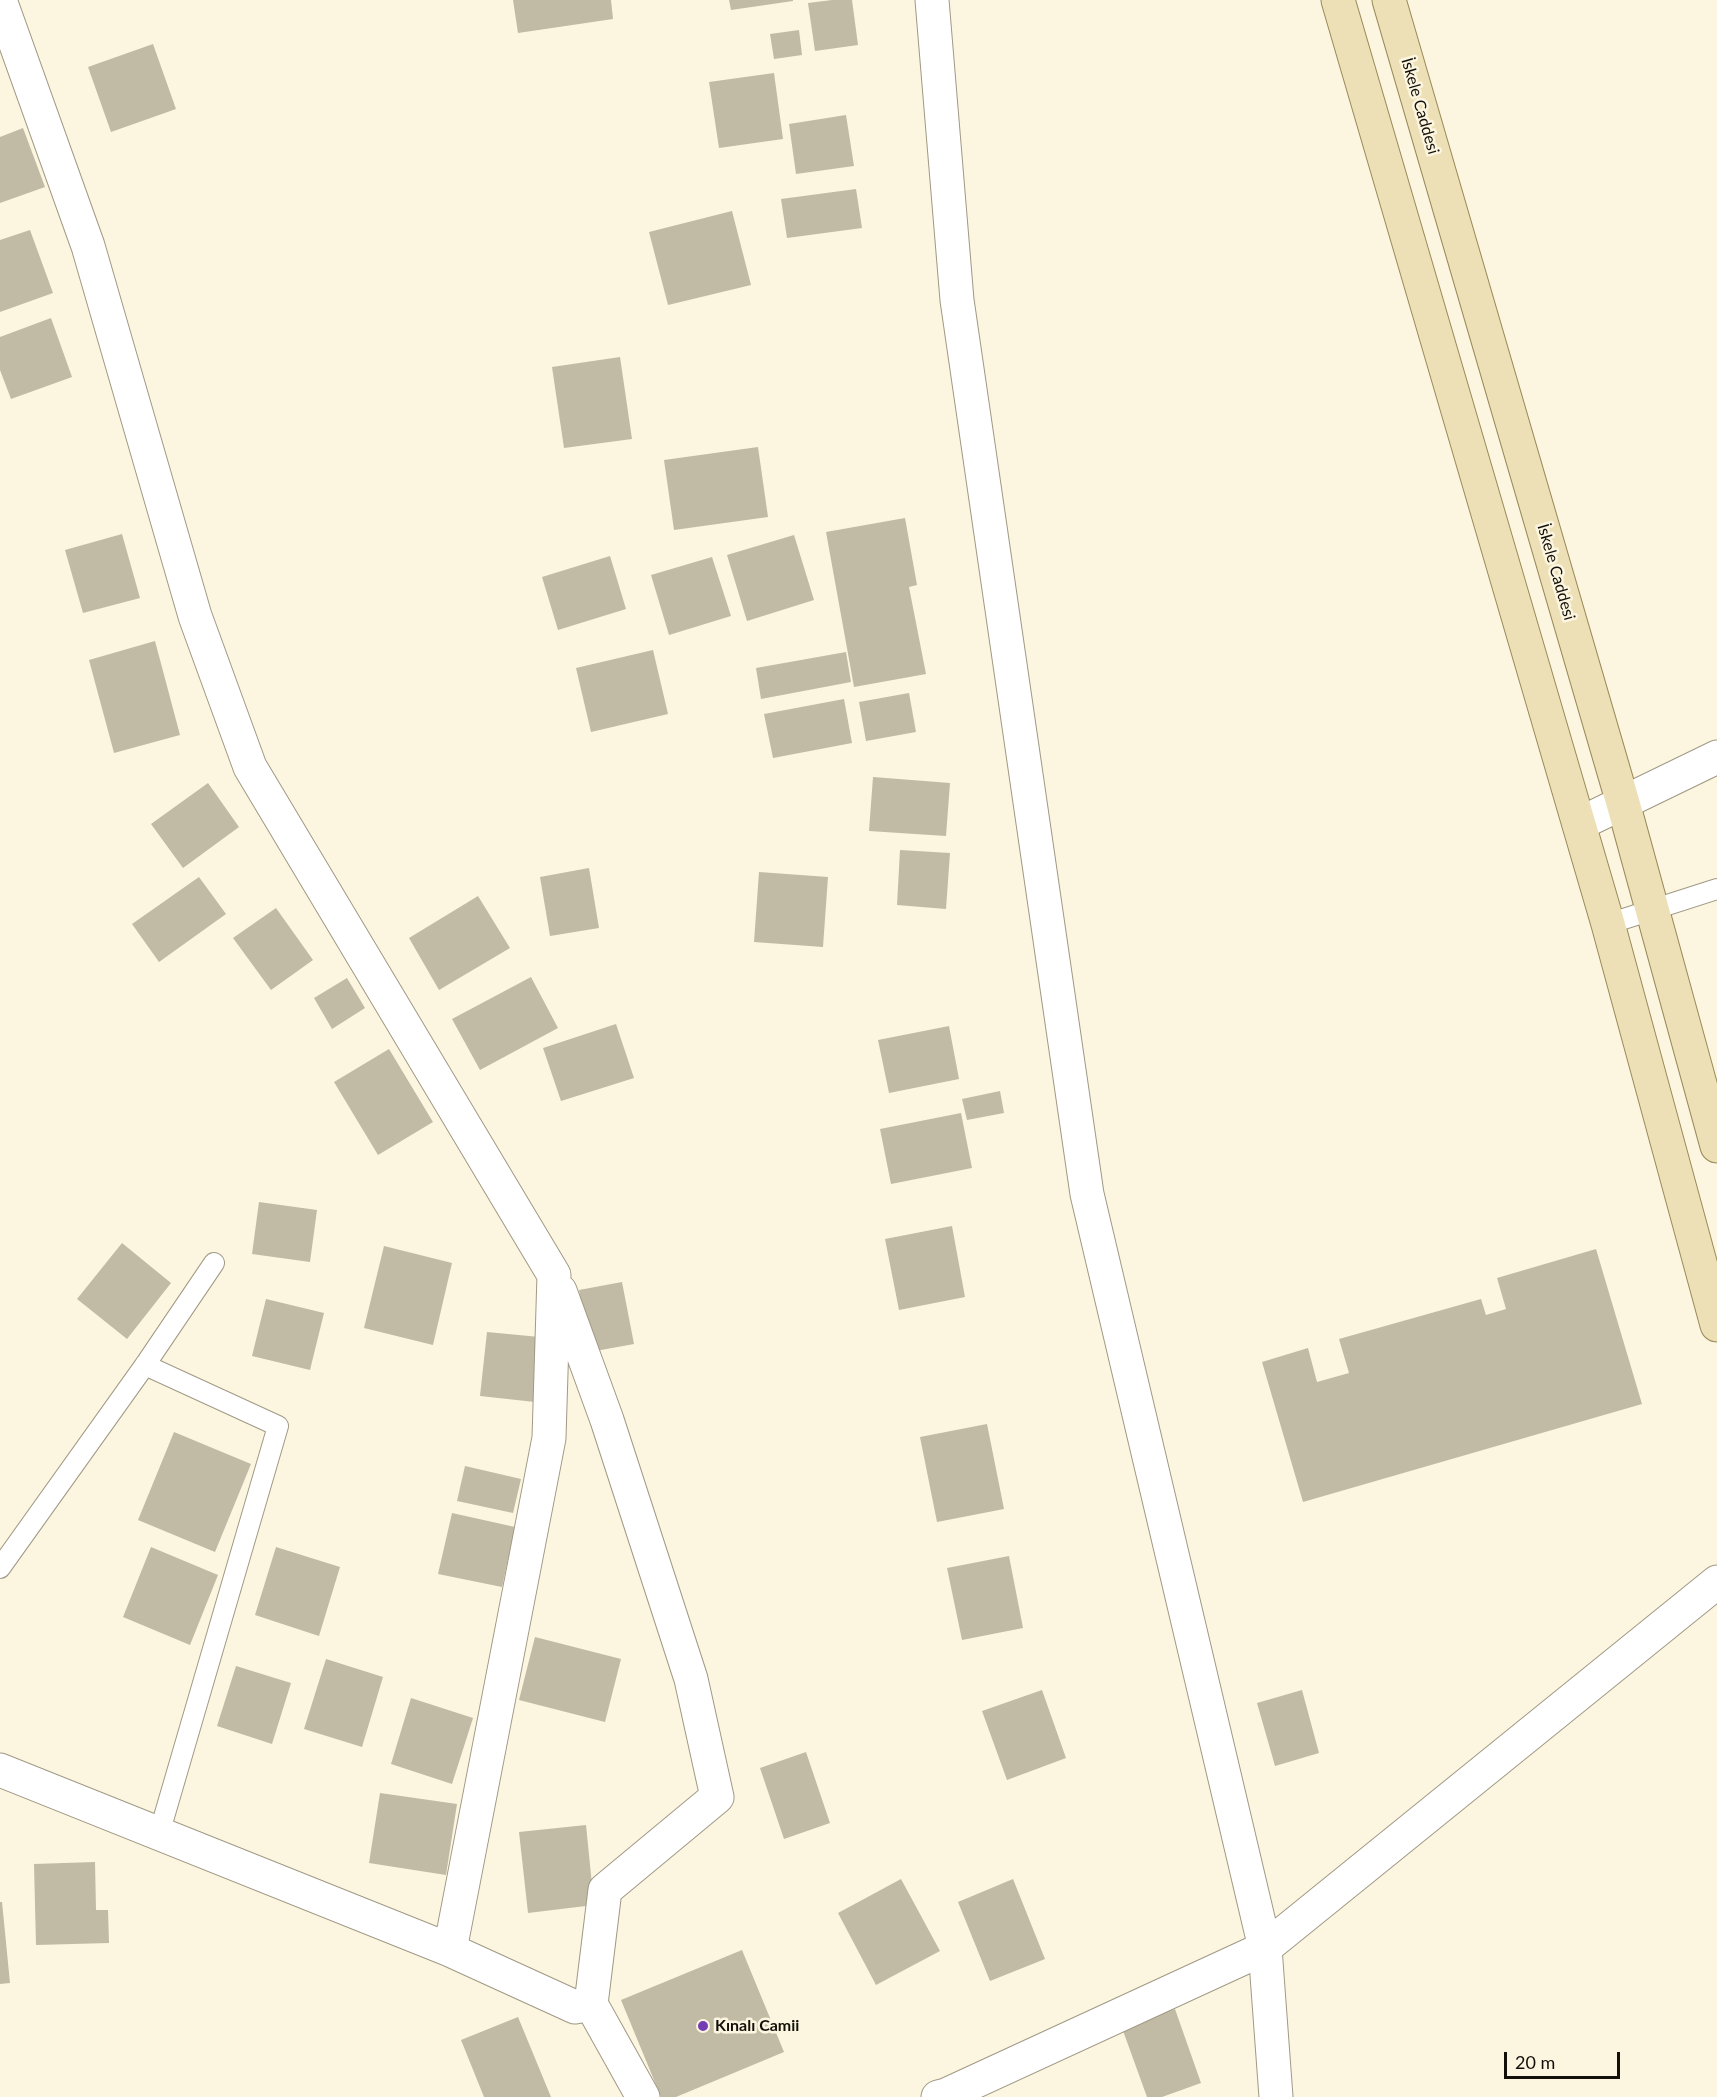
<!DOCTYPE html>
<html>
<head>
<meta charset="utf-8">
<style>
  body { margin:0 }
  #map { position:relative; width:1717px; height:2097px; overflow:hidden; background:#fcf5e0; font-family:Lato,sans-serif }
  canvas { display:block }
  .scale { position:absolute; left:1504px; top:2052px; width:116px; height:27px; box-sizing:border-box; border:3px solid #121009; border-top:0; padding-left:8px; font-size:18px; line-height:21px; white-space:nowrap; color:#121009; -webkit-text-stroke:4px #fcf5e0; paint-order:stroke }
</style>
</head>
<body>
<div id="map">
<canvas width="1717" height="2097"></canvas>
<div class="scale">20 m</div>
</div>
<script>
const ctx = document.querySelector('canvas').getContext('2d');
ctx.lineJoin = 'round';
function fillPath(path, color) { ctx.fillStyle = color; ctx.fill(path, 'evenodd'); }
function stroke(path, color, width, dash) { ctx.strokeStyle = color; ctx.lineWidth = width; ctx.lineCap = dash ? 'butt' : 'round'; ctx.setLineDash(dash || []); ctx.stroke(path); }
function label(font, color, halo, rows, align = 'center') {
  ctx.font = font + ' Lato,sans-serif'; ctx.lineWidth = 5; ctx.setLineDash([]); ctx.textBaseline = 'middle'; ctx.strokeStyle = halo; ctx.fillStyle = color; for (const [text, x, y, turn = 0] of rows) {
    ctx.save(); ctx.translate(x, y); ctx.rotate((+turn || 0) * Math.PI / 180); ctx.textAlign = isNaN(turn) ? turn : align; if (halo) ctx.strokeText(text, 0, 0); ctx.fillText(text, 0, 0); ctx.restore();
  }
}
fillPath(new Path2D(`
  M513,0H611L613,19L518,33Z
  M729,0H793V1L731,10Z
  M832,0H852L858,45L815,51L808,3Z
  M799,30L802,55L774,59L770,34Z
  M153,44L176,109L111,132L88,67Z
  M774,73L783,139L719,148L709,82Z
  M846,115L854,166L796,174L789,124Z
  M23,128L45,187L0,203V137Z
  M856,189L862,228L787,238L781,199Z
  M732,211L751,285L668,305L649,232Z
  M30,230L53,293L0,312V240Z
  M51,318L72,377L11,399L0,370V337Z
  M620,357L632,439L564,448L552,367Z
  M758,447L768,517L674,530L664,460Z
  M905,518L917,585L909,587L926,674L854,687L826,532Z
  M122,534L140,598L83,613L65,550Z
  M794,535L814,600L747,621L727,555Z
  M610,556L626,609L558,630L542,577Z
  M712,557L731,616L669,635L651,575Z
  M155,641L180,735L114,753L89,660Z
  M653,650L668,714L591,732L576,668Z
  M846,652L851,682L761,699L756,668Z
  M909,693L916,732L866,741L859,702Z
  M844,699L852,743L773,758L764,714Z
  M873,777L950,783L946,836L869,831Z
  M208,783L239,827L183,868L151,824Z
  M900,850L950,853L946,909L897,905Z
  M589,868L599,928L550,936L540,877Z
  M759,872L828,877L823,947L754,942Z
  M199,877L226,914L159,962L132,924Z
  M478,896L510,948L439,990L409,938Z
  M276,908L313,960L271,990L233,938Z
  M531,977L558,1028L480,1070L452,1019Z
  M347,978L365,1008L332,1029L314,998Z
  M616,1024L634,1078L561,1101L543,1048Z
  M949,1026L959,1079L889,1093L878,1040Z
  M389,1049L433,1122L378,1155L334,1082Z
  M1000,1091L1004,1113L967,1120L962,1099Z
  M961,1113L972,1168L891,1184L880,1129Z
  M259,1202L317,1210L310,1262L252,1254Z
  M952,1226L965,1297L899,1310L885,1239Z
  M122,1243L171,1283L127,1339L77,1299Z
  M384,1246L452,1263L433,1345L364,1328Z
  M1596,1249L1642,1404L1303,1502L1262,1362L1308,1348L1317,1382L1349,1373L1339,1339L1481,1299L1486,1315L1506,1309L1497,1278Z
  M622,1282L634,1344L590,1352L579,1290Z
  M266,1299L324,1313L310,1370L252,1356Z
  M487,1332L550,1338L544,1403L480,1396Z
  M987,1424L1004,1509L937,1522L920,1437Z
  M174,1432L251,1464L215,1552L138,1520Z
  M465,1466L521,1479L513,1513L457,1501Z
  M452,1513L515,1527L502,1587L438,1574Z
  M151,1547L218,1575L190,1645L123,1617Z
  M276,1547L340,1567L319,1636L255,1615Z
  M1009,1556L1023,1628L962,1640L947,1568Z
  M535,1637L621,1659L605,1722L519,1700Z
  M326,1659L383,1677L362,1747L304,1729Z
  M236,1666L291,1683L272,1744L217,1726Z
  M1042,1690L1066,1758L1007,1780L982,1711Z
  M1302,1690L1319,1753L1275,1766L1257,1703Z
  M411,1698L473,1718L452,1784L391,1764Z
  M806,1752L830,1823L784,1839L760,1768Z
  M380,1793L457,1804L446,1875L369,1863Z
  M586,1825L594,1905L528,1913L519,1832Z
  M95,1862L96,1910H108L109,1943L36,1945L34,1864Z
  M901,1879L940,1951L876,1985L838,1913Z
  M1013,1879L1045,1959L990,1981L958,1902Z
  M0,1902H2L10,1983L0,1984Z
  M742,1950L784,2052L676,2097H661L621,2000Z
  M1175,2009L1201,2083L1162,2097H1147L1122,2028Z
  M518,2017L551,2097H484L461,2040Z`), '#c1baa5');
const service = new Path2D(`
  M1608,924L1717,889
  M145,1365L278,1426L159,1834
  M0,1568L145,1365L214,1263`);
const minor = new Path2D(`
  M0,0L88,246L195,616L250,767L554,1275L549,1438L450,1950
  M932,0L957,300L1087,1194L1265,1948L1276,2097
  M1579,824L1717,757
  M560,1291L607,1420L691,1679L717,1797L605,1890L591,2004
  M0,1770L450,1950L575,2007L591,2004L643,2097`);
const tertiary = new Path2D(`
  M938,2097L946,2095L1265,1948L1717,1582`);
const primary = new Path2D(`
  M1338,0L1608,924L1717,1325
  M1389,0L1623,803L1717,1146`);
stroke(service, '#a09985', 22);
stroke(minor, '#a09985', 35);
stroke(tertiary, '#a09985', 35);
stroke(primary, '#998a5a', 35);
stroke(service, '#fff', 20);
stroke(minor, '#fff', 33);
stroke(tertiary, '#fff', 33);
stroke(primary, '#eee0b6', 33);
for (const [x, y, r, color] of [
  [703,2026,6,"#743db3"]
]) { const dot = new Path2D(); dot.arc(x, y, r, 0, 2 * Math.PI); ctx.fillStyle = color; ctx.fill(dot); stroke(dot, '#fcf5e0', 2); }
label('16px', '#121009', '#fcf5e0', [
  ["İskele Caddesi",1420,106,74],
  ["İskele Caddesi",1556,572,74]
]);
label('bold 16px', '#121009', '#fcf5e0', [
  ["Kınalı Camii",715,2026]
], 'left');
</script>
</body>
</html>
